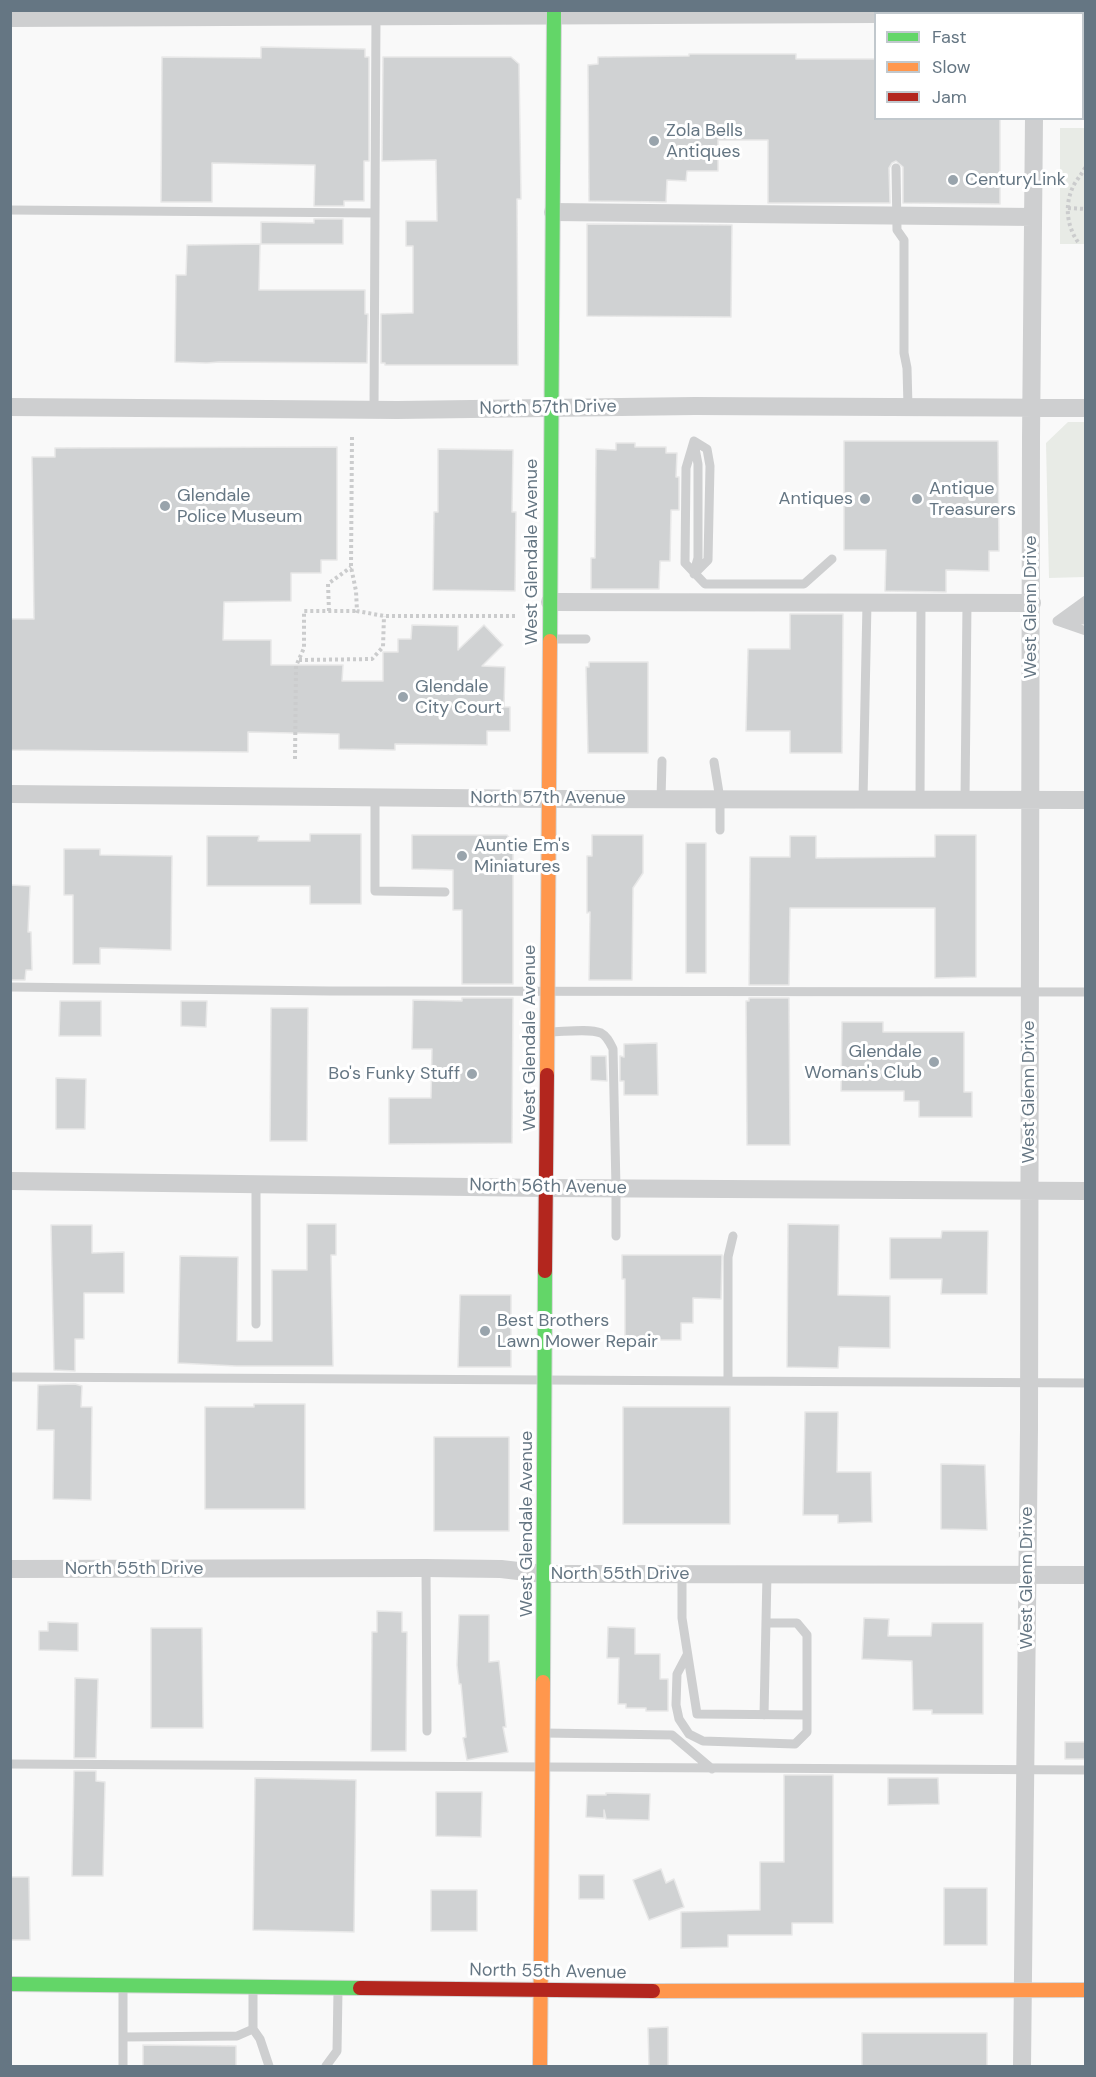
<!DOCTYPE html>
<html>
<head>
<meta charset="utf-8">
<style>
  body { margin:0 }
  #map { position:relative; width:1096px; height:2077px; overflow:hidden; background:#f9f9f9; font-family:"DM Sans",sans-serif }
  canvas { display:block }
  .frame { position:absolute; inset:0; border:12px solid #657683; pointer-events:none }
  .legend { position:absolute; left:874px; top:12px; width:210px; height:108px; box-sizing:border-box; background:#fff; border:2px solid #c1c8cd; margin:0; padding:8px 10px; list-style:none; font-size:18px; color:#657683 }
  .legend li { display:flex; align-items:center; gap:12px; height:30px }
  .legend b { width:30px; border:2px solid #c1c8cd }
</style>
</head>
<body>
<div id="map">
<canvas width="1096" height="2077"></canvas>
<div class="frame"></div>
<ul class="legend">
<li><b style="height:8px;background:#63d668"></b>Fast</li>
<li><b style="height:8px;background:#ff974d"></b>Slow</li>
<li><b style="height:8px;background:#b3261e"></b>Jam</li>
</ul>
</div>
<script>
const ctx = document.querySelector('canvas').getContext('2d');
ctx.lineJoin = 'round';
function fillPath(path, color) { ctx.fillStyle = color; ctx.fill(path, 'evenodd'); }
function stroke(path, color, width, dash) { ctx.strokeStyle = color; ctx.lineWidth = width; ctx.lineCap = dash ? 'butt' : 'round'; ctx.setLineDash(dash || []); ctx.stroke(path); }
function label(font, color, halo, rows, align = 'center') {
  ctx.font = font + ' "DM Sans",sans-serif'; ctx.lineWidth = 6; ctx.setLineDash([]); ctx.textBaseline = 'middle'; ctx.strokeStyle = halo; ctx.fillStyle = color; for (const [text, x, y, turn = 0] of rows) {
    ctx.save(); ctx.translate(x, y); ctx.rotate((+turn || 0) * Math.PI / 180); ctx.textAlign = isNaN(turn) ? turn : align; if (halo) ctx.strokeText(text, 0, 0); ctx.fillText(text, 0, 0); ctx.restore();
  }
}
fillPath(new Path2D(`
  M1060,128H1085V244H1060Z
  M1068,422H1085V577L1049,578L1046,443Z`), '#e8ebe6');
const building = new Path2D(`
  M261,47L365,49V57H369V161H364V201H344V206H314L315,165L212,163V202H161L162,57L261,58Z
  M689,54H796V59H876V118H1000V204L903,203V167L896,161L892,163L889,168L890,203H768V140H718V171H687L686,181L667,180L666,202L589,201L588,65L598,64V57L689,56Z
  M383,57H511L519,64L521,199H517L518,365H385V363H381V314L413,313V246H406V221H437L436,160L382,161Z
  M314,219H343V244H261V222L314,223Z
  M587,224L732,225L731,317L587,316Z
  M260,244L259,290H365V314H368L367,363L219,362L207,363L175,362L176,275H186L187,245Z
  M844,441H998L999,551H989V571L946,570V592L885,591L886,550H844Z
  M616,443H635V447H666V453H677L676,477H679V510H671L670,561H660L659,589H591V558H595L596,449L616,450Z
  M337,447V560H321V573H291V601L224,602L223,640H271V665H343L342,681H383V652H398V639H411L412,625L458,626V650L484,625L503,645L482,666L505,667L504,707H510V731H487V745L395,744V750L339,749V734L248,732V752L10,750V619H34L32,457H55V448Z
  M438,449L513,450L512,512H516L515,591L433,590L434,512H438Z
  M790,614H843L842,753H790V731H746L748,649H790Z
  M589,662H648V753H588L586,667H589Z
  M310,834H361V904H310V886H207V836H259L258,841H310Z
  M412,835H507L513,843V984H462V910H453V870L412,869Z
  M592,835H643V873L633,888L632,980H589L590,912L587,913V856H592Z
  M935,835H976V977L935,978V908H790L789,985H749L750,857H790V836H816V858L935,857Z
  M686,843H706V973H686Z
  M64,849H100V855L172,856L171,950L100,948V964H73V895H64Z
  M10,885L30,886L28,932H31L32,970H26L25,980H10Z
  M462,998H513L512,1143L389,1144V1098H431L432,1049H412L413,1000L462,1001Z
  M749,998H789L790,1145H747L746,1001H749Z
  M60,1001H101V1036H59Z
  M181,1001H207L206,1027L181,1026Z
  M271,1008H308L307,1141H270Z
  M842,1022H883V1032H964V1092H972V1117H919V1101H904V1091H841Z
  M657,1043L658,1095H624V1081H620V1056L624,1057V1044Z
  M591,1056H606L607,1081L591,1080Z
  M56,1078L86,1079L85,1129H56Z
  M307,1224H336V1255H331L333,1366H236L178,1363L180,1256L238,1257L237,1341H272V1270H307Z
  M788,1224L839,1225L838,1295L890,1296V1348L839,1347L838,1368L787,1367Z
  M51,1225H92V1253L124,1252V1293H84V1339H75V1371L54,1370Z
  M942,1231H988L987,1294H941L942,1279H890V1238H941Z
  M622,1255H722L721,1299L693,1298V1323H681V1340H625V1279H622Z
  M460,1295H511V1367H458Z
  M75,1384L82,1386L81,1407H92L91,1500L53,1499L54,1430H37L38,1385Z
  M254,1404H305V1509H205V1407H254Z
  M623,1407H730V1524H623Z
  M805,1412H838L837,1472H871L872,1522L838,1523V1515H803Z
  M434,1437H509V1531H434Z
  M941,1464L985,1465L987,1530L941,1529Z
  M377,1611L402,1612V1632H407L406,1751H371L372,1632H377Z
  M459,1615H489V1662L499,1661L506,1727H503L508,1752L467,1760L463,1738L466,1737L461,1684H459L457,1665Z
  M864,1618L889,1619L888,1636H931L932,1623H983V1714H932V1710H913L912,1661L862,1659Z
  M48,1622L78,1623V1651L39,1650V1631H48Z
  M608,1627L635,1628V1654H660V1679H668V1711H646V1708H626V1704H618L619,1658H607Z
  M151,1628H202L203,1728H151Z
  M75,1678L98,1679L96,1758H74Z
  M1065,1742H1086V1759H1065Z
  M74,1771H96V1781L105,1782L103,1876H72Z
  M784,1775H833V1923H792V1935H728V1947L681,1948V1912L760,1910V1862H784Z
  M255,1778L356,1780L354,1932L253,1930Z
  M888,1778H938L939,1804L888,1805Z
  M436,1792H482L481,1837L436,1836Z
  M606,1793L650,1794L649,1820L606,1819L604,1810V1818L586,1817L587,1795H606Z
  M661,1869L666,1883L674,1879L684,1907L649,1920L633,1880Z
  M579,1875H604V1899H579Z
  M10,1877H29L30,1940H10Z
  M944,1888H987V1945H944Z
  M431,1890H477V1931H431Z
  M668,2027V2067H649L648,2028Z
  M862,2033H987V2067H862Z
  M143,2045L236,2046V2067H143Z`);
fillPath(building, '#d0d2d3');
stroke(building, '#e8e8e8', 1.5);
const fast = new Path2D(`
  M550,641L554,10
  M543,1682L545,1271
  M10,1984L360,1988`);
const slow = new Path2D(`
  M547,1075L550,641
  M653,1991L1086,1990
  M540,2066L543,1682`);
const jam = new Path2D(`
  M545,1271L547,1075
  M360,1988L653,1991`);
stroke(fast, '#d5d6d7', 16);
stroke(slow, '#d5d6d7', 16);
stroke(jam, '#d5d6d7', 16);
stroke(new Path2D(`
  M1068,208L1086,209
  M1078,242C1066,225 1064,202 1075,183C1079,177 1083,172 1086,166
  M352,437L351,567L356,591L357,611L384,616H516
  M329,611L328,584L351,567
  M299,660L372,659L383,647L384,616
  M295,759L296,666L304,648V611H357`), '#cbcccd', 4, [3, 3]);
stroke(new Path2D(`
  M896,168L897,230L904,240V353L907,368L908,407
  M10,210L375,213
  M374,410L376,13
  M694,441L686,468L685,563L705,584H804L832,559
  M694,441L707,449L710,466L708,560L694,574
  M694,443L698,464V558L694,572
  M1068,617L1086,611
  M1065,620H1086
  M1057,621L1086,600
  M1057,621L1086,631
  M552,639H586
  M714,762L720,799V830
  M375,797V891L445,892
  M661,799L662,761
  M863,799L867,603
  M920,799L921,603
  M965,800L967,603
  M10,987L329,991L1086,992
  M550,1032C563,1032 589,1028 601,1033C607,1036 610,1043 613,1049L616,1188V1236
  M256,1324V1183
  M10,1377L1086,1383
  M728,1381V1257L733,1236
  M426,1568L427,1731
  M682,1574V1618L697,1714L807,1715
  M687,1655L677,1674L676,1705L679,1719L689,1734L703,1741L795,1744L807,1732V1635L797,1623H766
  M764,1715L767,1574
  M544,1733L672,1735L712,1769
  M10,1764L1086,1770
  M123,1987V2066
  M253,1989V2029L260,2039L269,2066
  M123,2037L237,2036L253,2029
  M326,2066L337,2051L338,1991`), '#cecfd0', 9);
stroke(new Path2D(`
  M1036,14V10
  M10,18L876,14
  M1082,23H1086
  M553,212L1033,217
  M10,407L397,410L695,406L1086,408
  M550,602L1032,603
  M10,794L549,799L1086,800
  M10,1181L546,1188L1086,1191
  M10,1569L426,1568L501,1569L544,1574H594L1086,1575
  M1022,2066L1029,1429L1031,438L1034,118`), '#cecfd0', 18);
stroke(fast, '#63d668', 14);
stroke(slow, '#ff974d', 14);
stroke(jam, '#b3261e', 14);
for (const [x, y, r, color] of [
  [654,141,6,"#99a4ac"],
  [953,180,6,"#99a4ac"],
  [865,499,6,"#99a4ac"],
  [917,499,6,"#99a4ac"],
  [165,506,6,"#99a4ac"],
  [403,697,6,"#99a4ac"],
  [462,856,6,"#99a4ac"],
  [934,1062,6,"#99a4ac"],
  [472,1074,6,"#99a4ac"],
  [485,1331,6,"#99a4ac"]
]) { const dot = new Path2D(); dot.arc(x, y, r, 0, 2 * Math.PI); ctx.fillStyle = color; ctx.fill(dot); stroke(dot, '#fff', 2); }
label('18px', '#657683', '#fff', [
  ["Zola Bells",666,131],
  ["Antiques",666,152],
  ["CenturyLink",965,180],
  ["Antique",929,489],
  ["Treasurers",929,510],
  ["Glendale",177,496],
  ["Police Museum",177,517],
  ["Antiques",853,499,"right"],
  ["Glendale",415,687],
  ["City Court",415,708],
  ["Auntie Em's",474,846],
  ["Miniatures",474,867],
  ["Glendale",922,1052,"right"],
  ["Woman's Club",922,1073,"right"],
  ["Bo's Funky Stuff",460,1074,"right"],
  ["Best Brothers",497,1321],
  ["Lawn Mower Repair",497,1342]
], 'left');
label('18px', '#657683', '#fff', [
  ["North 57th Drive",548,408,-1],
  ["West Glendale Avenue",532,552,-90],
  ["West Glenn Drive",1031,607,-90],
  ["North 57th Avenue",548,798],
  ["West Glendale Avenue",530,1038,-90],
  ["West Glenn Drive",1029,1092,-90],
  ["North 56th Avenue",548,1187,1],
  ["West Glendale Avenue",527,1524,-90],
  ["North 55th Drive",134,1569],
  ["North 55th Drive",620,1574],
  ["West Glenn Drive",1027,1578,-90],
  ["North 55th Avenue",548,1972,1]
]);
</script>
</body>
</html>
